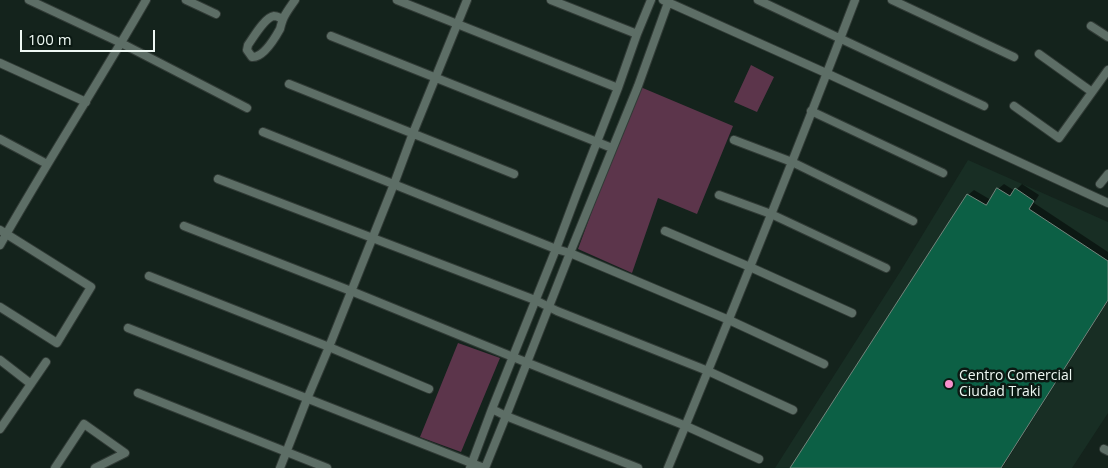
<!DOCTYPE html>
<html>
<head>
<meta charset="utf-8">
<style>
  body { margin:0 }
  #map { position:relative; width:1108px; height:468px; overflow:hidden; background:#14231c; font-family:"Open Sans",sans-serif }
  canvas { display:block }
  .scale { position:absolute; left:20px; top:30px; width:135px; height:22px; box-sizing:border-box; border:2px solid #eef8f3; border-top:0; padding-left:6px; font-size:15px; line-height:18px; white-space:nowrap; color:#eef8f3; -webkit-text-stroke:4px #0b1913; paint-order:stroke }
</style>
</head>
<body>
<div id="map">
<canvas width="1108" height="468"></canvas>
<div class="scale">100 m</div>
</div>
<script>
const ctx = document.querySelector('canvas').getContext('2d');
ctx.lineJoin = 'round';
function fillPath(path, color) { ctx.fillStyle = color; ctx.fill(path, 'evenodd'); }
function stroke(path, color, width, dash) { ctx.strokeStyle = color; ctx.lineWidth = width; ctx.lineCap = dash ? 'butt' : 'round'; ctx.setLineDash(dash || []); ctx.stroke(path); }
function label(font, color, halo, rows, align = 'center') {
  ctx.font = font + ' "Open Sans",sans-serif'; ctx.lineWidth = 5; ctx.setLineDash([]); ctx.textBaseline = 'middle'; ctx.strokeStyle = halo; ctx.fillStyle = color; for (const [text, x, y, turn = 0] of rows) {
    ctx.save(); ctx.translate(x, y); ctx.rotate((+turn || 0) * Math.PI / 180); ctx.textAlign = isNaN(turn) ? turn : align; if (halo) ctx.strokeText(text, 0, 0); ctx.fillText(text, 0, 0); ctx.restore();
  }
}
fillPath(new Path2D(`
  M968,160L1108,222V413L1072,468H775L900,272Z`), '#182e24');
fillPath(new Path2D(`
  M751,65L774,77L757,112L734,102Z
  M638,86L733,126L697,214L658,198L632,273L578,249Z
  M458,343L500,358L461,452L420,437Z`), '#5c354b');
fillPath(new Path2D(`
  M1004,184L1015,191L1022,184L1039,195L1034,203L1108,252V301L1002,468H791L968,195L974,190L991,200L998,189Z`), '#0007');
const building = new Path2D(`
  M997,188L1010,196L1015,188L1034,201L1029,209L1108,261V300L1001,468H790L967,194L986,205Z`);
fillPath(building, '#0c6045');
stroke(building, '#74857d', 1);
const street = new Path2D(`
  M29,0L121,43L247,108
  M186,0L216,14
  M397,0L618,88
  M551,0L637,34
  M663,0L826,73L1108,203
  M758,0L984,106
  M892,0L1014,57
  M283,19C280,18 277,16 274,16C265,17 253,38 248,45L247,50L252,57C263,58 275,38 280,29C281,25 282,21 284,17C287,11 291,6 295,0
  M1091,26L1108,37
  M331,36L612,148
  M1039,54L1092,92
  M0,63L86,102
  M289,84L514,174
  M1014,106L1059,138L1108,70
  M811,111L943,173
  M263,132L556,249L570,253L729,320L824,364
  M0,139L47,164
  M734,140L792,162L913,221
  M218,179L535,300L557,311L708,371L793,410
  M1100,184L1108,174
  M719,195L771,214L886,268
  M184,226L351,291L513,357L686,426L759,459
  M0,230L91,287L57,343L0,307
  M665,231L750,267L852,313
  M0,245C47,162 99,82 146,0
  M149,276L329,347L429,389
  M128,328L484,468
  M0,360L31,384
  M138,393L327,468
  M492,409L506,416L638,468
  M0,429L46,362
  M1104,449L1108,451
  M55,468L84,424L125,453L95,468
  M280,468L307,399L329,347L394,184L413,133L467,0
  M470,468L492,409L556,249L577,193L618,88L637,34L651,0
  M485,468L506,416L570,253L638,86L669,0
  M668,468C732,313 795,157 855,0`);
stroke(street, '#313b36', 10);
stroke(street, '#5d6e66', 8);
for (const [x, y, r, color] of [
  [949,384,5,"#f890cc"]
]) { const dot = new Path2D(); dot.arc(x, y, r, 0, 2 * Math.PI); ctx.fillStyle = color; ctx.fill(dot); stroke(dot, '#0b1913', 2); }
label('14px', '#eef8f3', '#0b1913', [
  ["Centro Comercial",959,376],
  ["Ciudad Traki",959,392]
], 'left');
</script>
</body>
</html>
